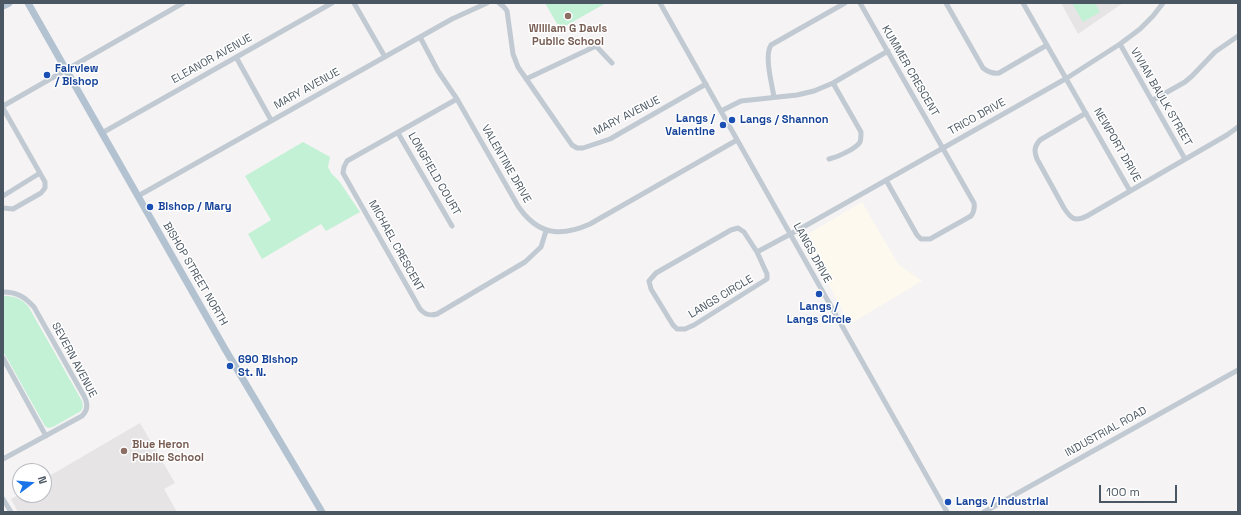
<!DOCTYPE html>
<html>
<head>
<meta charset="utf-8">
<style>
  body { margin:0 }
  #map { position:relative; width:1241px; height:515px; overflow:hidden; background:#f5f3f3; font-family:"Space Grotesk",sans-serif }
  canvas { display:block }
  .frame { position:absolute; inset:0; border:4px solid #4a5661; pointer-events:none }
  .north { position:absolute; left:12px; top:463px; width:40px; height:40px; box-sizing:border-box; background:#fff; border:1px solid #b7bbc0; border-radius:50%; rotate:74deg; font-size:11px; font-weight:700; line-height:16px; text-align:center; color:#4a5661 }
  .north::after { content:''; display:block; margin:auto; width:14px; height:18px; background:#1a73e8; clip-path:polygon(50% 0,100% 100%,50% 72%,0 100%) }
  .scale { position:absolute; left:1099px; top:485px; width:78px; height:18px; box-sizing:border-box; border:2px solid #4a5661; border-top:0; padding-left:5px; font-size:12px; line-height:14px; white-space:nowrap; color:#4a5661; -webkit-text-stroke:3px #fff; paint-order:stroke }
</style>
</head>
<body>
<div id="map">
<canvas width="1241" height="515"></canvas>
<div class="frame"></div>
<div class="north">N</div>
<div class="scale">100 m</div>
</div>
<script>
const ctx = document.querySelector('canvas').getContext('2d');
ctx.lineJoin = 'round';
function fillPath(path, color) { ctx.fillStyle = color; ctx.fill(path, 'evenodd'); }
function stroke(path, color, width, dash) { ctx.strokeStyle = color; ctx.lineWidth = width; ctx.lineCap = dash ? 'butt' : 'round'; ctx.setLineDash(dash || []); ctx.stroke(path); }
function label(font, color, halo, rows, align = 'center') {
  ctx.font = font + ' "Space Grotesk",sans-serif'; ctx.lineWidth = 3; ctx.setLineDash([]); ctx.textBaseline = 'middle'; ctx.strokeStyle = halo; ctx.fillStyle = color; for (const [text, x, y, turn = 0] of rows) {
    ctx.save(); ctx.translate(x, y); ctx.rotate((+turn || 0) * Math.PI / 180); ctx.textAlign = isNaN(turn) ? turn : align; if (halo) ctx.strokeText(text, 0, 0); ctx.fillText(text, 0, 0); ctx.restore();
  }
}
fillPath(new Path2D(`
  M862,202L898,264L922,281L850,324L803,237Z`), '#fdf9ef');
fillPath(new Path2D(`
  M1061,3H1123L1078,34Z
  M140,423L175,483L164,489L177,512H18L11,499L20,494V495H44V479Z`), '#e6e4e5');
fillPath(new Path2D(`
  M545,3H606L560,29Z
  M1072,3H1095L1100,12L1083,22Z
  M303,142L330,157L328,167L331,173L339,181L360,212L326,231L321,224L262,259L248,234L271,220L245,176Z
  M3,296C14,296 21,298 28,306L82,401L83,407L81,411L53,427L48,428L45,426L3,351Z`), '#c3f1d5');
stroke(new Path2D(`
  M354,3L385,57
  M499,3L504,7L507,11L513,54L518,67L572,145L577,148H583L610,139L706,84
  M660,3L947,512
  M860,3L974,203C975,209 974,212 971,216L930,239H921L917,235L886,180
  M946,3L983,68C988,72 992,74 999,73L1047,45
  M1023,3L1130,191
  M420,37L438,71L457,99L518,206C537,234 559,238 590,224L737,140
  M1120,44L1185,159
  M236,57L271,120
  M526,79L596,46L612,63
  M774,97C772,84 764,56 771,45L845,3
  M457,99L347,161L344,167L343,173L420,309C425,315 430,316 437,314L525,262L541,247L546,231
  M1153,100L1185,82L1192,76L1215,52L1238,36
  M3,106L183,3
  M3,108L45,182V188L41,193L13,209L3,208
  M721,111L741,101L797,95L814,91L833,83L888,51
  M1086,113L1040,140C1034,147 1034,151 1037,159L1064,208C1071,219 1075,222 1087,216L1227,135L1238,127
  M102,133L332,3
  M398,133L452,226
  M829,159C837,157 856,149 860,142C861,139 861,136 861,132L833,83
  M3,196L40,173
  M138,196L452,19L487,3
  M757,252L744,232L738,228L731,230L656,273L649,281L651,289L673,325L677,329H685L694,325L767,279V274L757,252L798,230L1067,78L1120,44L1140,29L1153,16L1163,3
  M3,292C17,292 25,297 34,307L84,396C88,403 88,410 82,416L3,459
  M3,358L46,436
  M3,499L11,512
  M984,512L1238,370`), '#c1cad2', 5);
stroke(new Path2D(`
  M28,3L225,349L322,512
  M3,6L9,3`), '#b3c2d1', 7);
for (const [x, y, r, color] of [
  [568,16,4,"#8d6e63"],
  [47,75,4,"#1a4fb4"],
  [732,120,4,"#1a4fb4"],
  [723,125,4,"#1a4fb4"],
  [150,207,4,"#1a4fb4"],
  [819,294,4,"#1a4fb4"],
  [230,366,4,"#1a4fb4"],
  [124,451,4,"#8d6e63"],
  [948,502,4,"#1a4fb4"]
]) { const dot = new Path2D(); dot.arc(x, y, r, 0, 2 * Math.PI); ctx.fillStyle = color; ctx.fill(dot); stroke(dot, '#fff', 1.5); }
label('bold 11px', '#785e54', '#fff', [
  ["William G Davis",568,29],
  ["Public School",568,42],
  ["Blue Heron",132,445,"left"],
  ["Public School",132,458,"left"]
]);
label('11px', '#4a5661', '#fff', [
  ["ELEANOR AVENUE",212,59,-29],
  ["KUMMER CRESCENT",910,71,60],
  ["MARY AVENUE",307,89,-29],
  ["VIVIAN BAULK STREET",1161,97,60],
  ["MARY AVENUE",627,116,-27],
  ["TRICO DRIVE",977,117,-29],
  ["NEWPORT DRIVE",1117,145,60],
  ["VALENTINE DRIVE",506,164,60],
  ["LONGFIELD COURT",434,174,60],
  ["MICHAEL CRESCENT",396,246,61],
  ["LANGS DRIVE",812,253,61],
  ["BISHOP STREET NORTH",195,274,60],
  ["LANGS CIRCLE",721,297,-31],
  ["SEVERN AVENUE",74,360,62],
  ["INDUSTRIAL ROAD",1106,432,-29]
]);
label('bold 11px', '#164399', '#fff', [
  ["Fairview",55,69],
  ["/ Bishop",55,82],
  ["Langs /",715,119,"right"],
  ["Valentine",715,132,"right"],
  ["Langs / Shannon",740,120],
  ["Bishop / Mary",158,207],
  ["Langs /",819,307,"center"],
  ["Langs Circle",819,320,"center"],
  ["690 Bishop",238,360],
  ["St. N.",238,373],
  ["Langs / Industrial",956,502]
], 'left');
</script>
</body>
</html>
